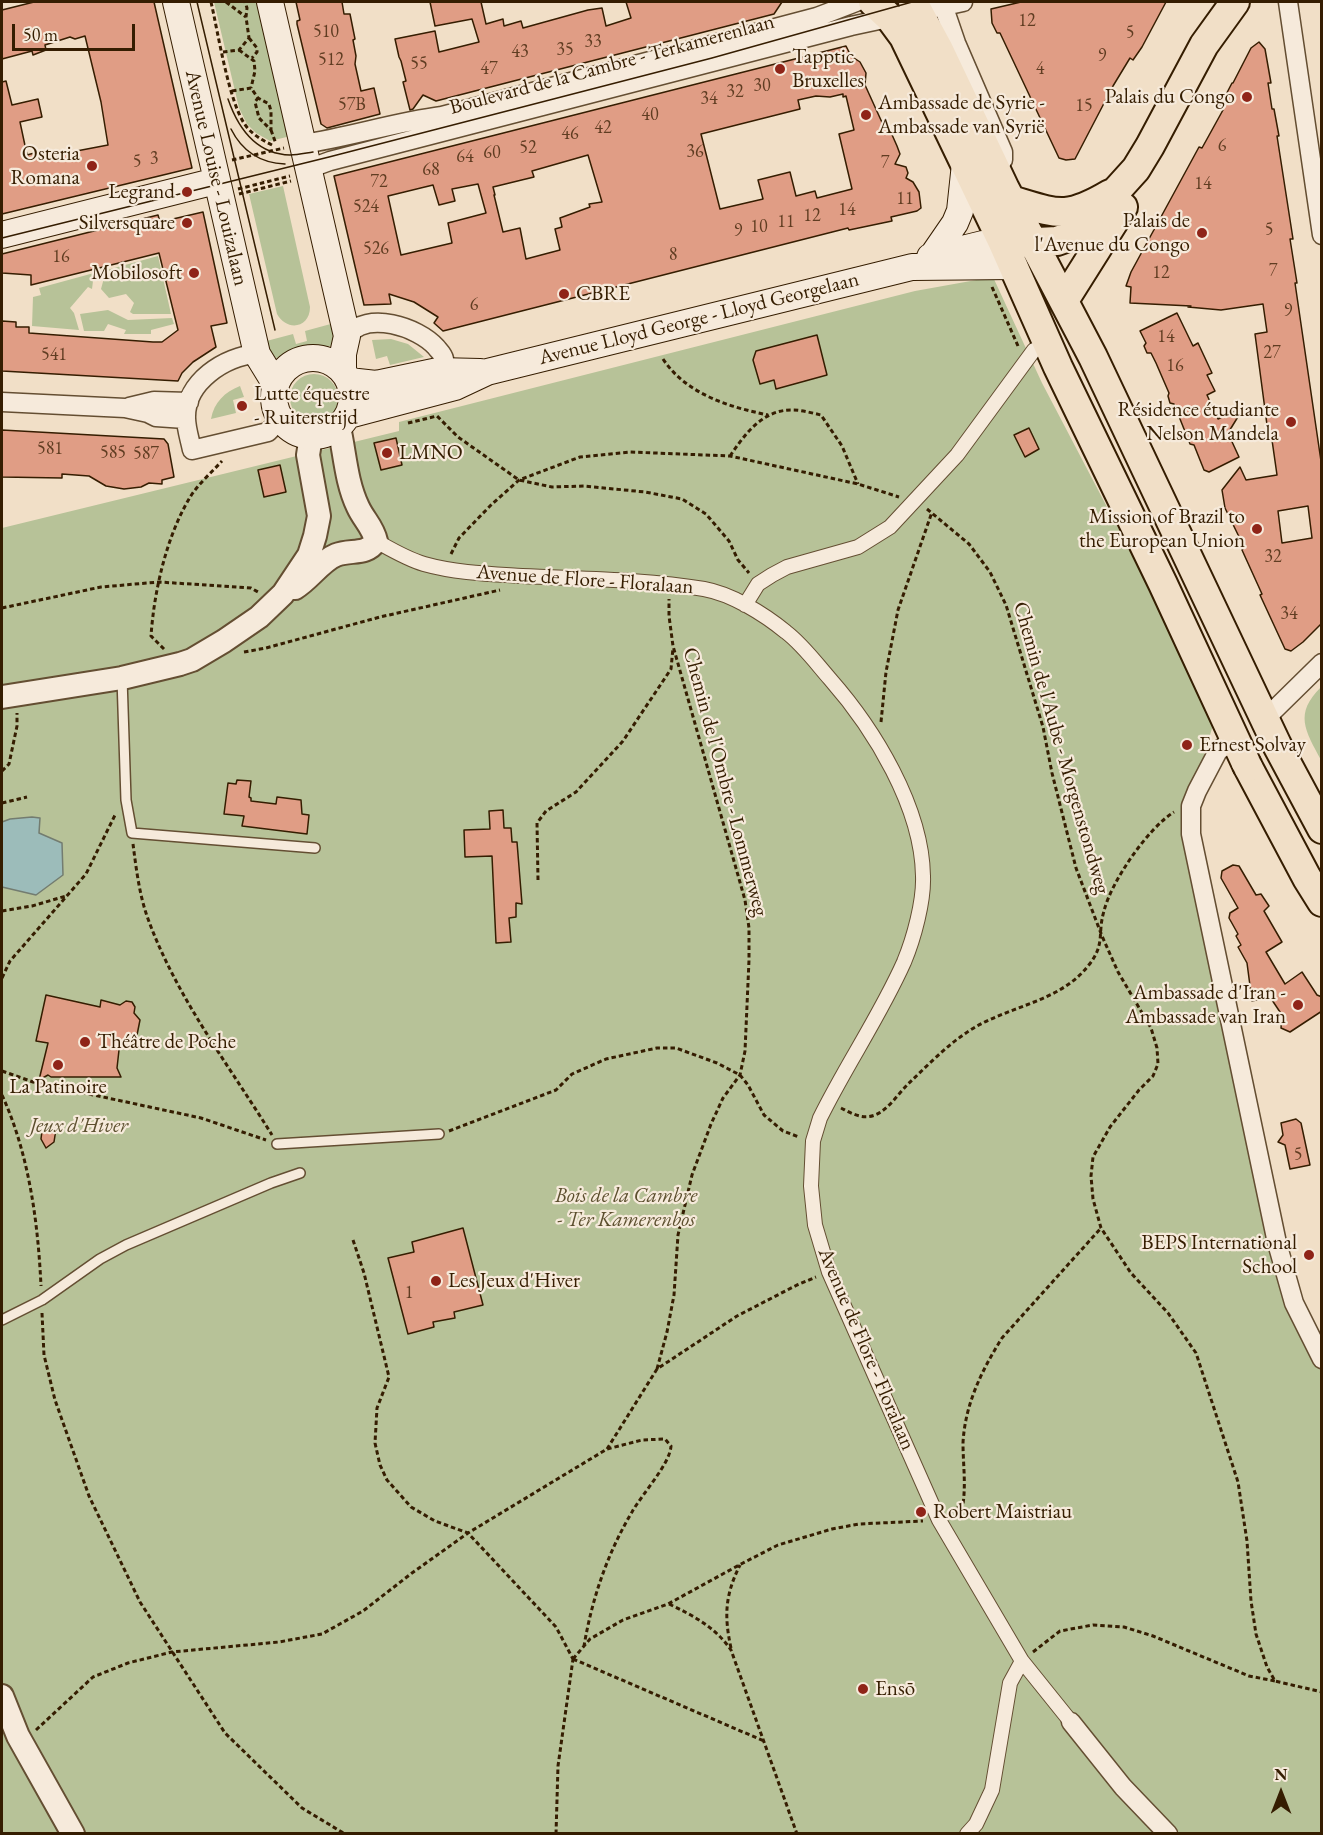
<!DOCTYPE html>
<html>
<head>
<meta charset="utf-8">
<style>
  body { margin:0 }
  #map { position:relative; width:1323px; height:1835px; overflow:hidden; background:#f1dfc7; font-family:"EB Garamond",serif }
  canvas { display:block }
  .frame { position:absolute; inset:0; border:3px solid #351d01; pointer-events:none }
  .north { position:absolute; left:1251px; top:1763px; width:60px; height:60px; -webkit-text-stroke:4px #f6eadb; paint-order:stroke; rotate:0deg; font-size:16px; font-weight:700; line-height:24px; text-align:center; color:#351d01 }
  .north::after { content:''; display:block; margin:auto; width:21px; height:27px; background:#351d01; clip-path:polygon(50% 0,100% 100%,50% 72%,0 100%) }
  .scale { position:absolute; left:12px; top:24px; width:123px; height:27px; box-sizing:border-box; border:3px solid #351d01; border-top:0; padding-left:8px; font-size:18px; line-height:21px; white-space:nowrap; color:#351d01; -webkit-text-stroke:4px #f6eadb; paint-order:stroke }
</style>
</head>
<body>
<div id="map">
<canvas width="1323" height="1835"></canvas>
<div class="frame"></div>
<div class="north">N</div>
<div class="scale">50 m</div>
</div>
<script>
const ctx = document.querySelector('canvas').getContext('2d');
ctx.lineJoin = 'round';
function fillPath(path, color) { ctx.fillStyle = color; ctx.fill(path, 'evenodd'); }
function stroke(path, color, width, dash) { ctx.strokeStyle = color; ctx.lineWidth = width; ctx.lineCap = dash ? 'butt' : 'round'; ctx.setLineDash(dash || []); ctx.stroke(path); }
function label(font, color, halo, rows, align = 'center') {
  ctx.font = font + ' "EB Garamond",serif'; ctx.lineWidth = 4.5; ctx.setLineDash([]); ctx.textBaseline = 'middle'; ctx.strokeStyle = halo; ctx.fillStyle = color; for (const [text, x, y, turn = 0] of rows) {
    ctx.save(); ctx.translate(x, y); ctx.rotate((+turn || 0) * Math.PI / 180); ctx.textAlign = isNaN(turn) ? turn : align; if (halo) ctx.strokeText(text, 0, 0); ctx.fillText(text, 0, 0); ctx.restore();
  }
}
fillPath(new Path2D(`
  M214,2H259L295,135L270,141L256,133L247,124L239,108Z
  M283,186L310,307C310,328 287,332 277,314L249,194Z
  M158,256L171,314H133L130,312L134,303L126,294L109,298L101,289L104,278L103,271Z
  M94,273L92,289L88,287L70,308L74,313L79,330L32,326L33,297L41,295L39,288Z
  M993,277L1042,383L1216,715L1193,792L1271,1246L1321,1365V1833H2V528L399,431V422L915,291Z
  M108,310L128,320L172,318L174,324L151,330V334H124L126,330L108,324L104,331H84L80,314Z
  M338,322L334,344C325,350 315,346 304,348C292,351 284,359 271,358L259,343L293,334L296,344L307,341L305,331Z
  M391,339L408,344L424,357L390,365L387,356L376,359L372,340Z
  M290 398a24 24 0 1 1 48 0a24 24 0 1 1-48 0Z
  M240,386L244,397L233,400L236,413L211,419C214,402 225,392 240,386Z
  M1321,687V760C1305,730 1294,714 1321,687Z`), '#b7c298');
const water = new Path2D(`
  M32,817L40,818L39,833L62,843L63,875L36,895L2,887V822L10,819Z`);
fillPath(water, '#9cbcba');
stroke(water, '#737c70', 1.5);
const building = new Path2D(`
  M34,2H154L192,168L2,214V82L6,81L12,105L38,99L42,117L20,122L27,155L38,152L39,158L66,151V153L108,145L101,102L85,36L75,39L70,37L45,45L46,50L33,55L32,51L2,59V10Z
  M296,2H342L344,14H350L355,39L353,40L356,56L355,64L361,91L374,88L380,114L327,128L321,124L297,24V21L300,20Z
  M430,2H481L486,24L503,19L504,26L521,21L523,28L588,10L602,8L606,26L631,18L626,2H782L774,14L436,101L423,95L413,109L410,110L403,82L406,81L401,61L399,57L395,39L435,31L439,52L479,42L472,19L435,26Z
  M1021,2H1166L1142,47L1133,60L1130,58L1113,86L1075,159L1066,160L1059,158L1000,33H997L992,23L991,9Z
  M1259,42L1265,49L1271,83H1268L1272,109H1274L1279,136H1277L1293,239H1290L1297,283H1295L1322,468V623L1303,642L1291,651L1285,649L1260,595L1262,594L1242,550L1244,547L1225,508L1222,490L1240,467L1246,480L1277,475L1272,440H1269L1255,334L1267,332L1263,304L1221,310L1188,307L1191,306L1130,303L1131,287L1126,286L1131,272L1199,147L1202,148L1223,110L1219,108L1232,83H1233L1251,48ZM1308,506L1312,538L1282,543L1278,511Z
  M846,46L851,56L860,62L866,73L865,85L885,129L889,128L897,146L900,154L895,164L906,167L908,173L906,178L913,182L919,192L921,208L917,211L891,217L892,221L849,230L848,228L443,331L434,323L438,317L414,302L389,294L391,304L364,305L334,176ZM843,94V97L846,96L854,130L839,134L852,189L817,198L815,191L796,196L790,172L758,180L763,199L720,209L701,134L800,109L798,100L816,96L830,97ZM588,155L602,202L589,204L590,207L560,218L562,227L555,229L560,250L526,259L520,228L503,232L494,195H495L493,187L534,177L532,171ZM478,184L486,213L448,223L452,243L401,255L388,196L433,185L439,205L455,201L452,189Z
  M203,212L227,323L211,326L216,347L193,362L182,373L178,381L2,371V321L16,322V327H29V333L153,342H162L178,330L159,253L31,285V275L2,273V254L158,215L160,222Z
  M1177,313L1193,346L1198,343L1212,373L1207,375L1215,391L1207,395L1218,419L1244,407L1228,433L1239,457L1209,472L1204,470L1194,445L1190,444L1174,404L1170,403L1168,396L1169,393L1156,363L1151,353H1147L1144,346L1146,343L1140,331Z
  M817,335L827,375L776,389L774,380L760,384L753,360L756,351Z
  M1029,428L1039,449L1025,457L1014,435Z
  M2,430L164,439L168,444L174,477L162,480V484L149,483L141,487L124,489L106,486L89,476L62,474V478L2,477Z
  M396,438L402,465L381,470L374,443Z
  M280,465L286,492L264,497L258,470Z
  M237,780L251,781L249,797L251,798V801L276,804L277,797L301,800L302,814L309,815L307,834L242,826L244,816L224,814L228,783L236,784Z
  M503,810L504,828H511L512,842H517L522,904L516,903V917L509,918L511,942L496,943L492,856L465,857L464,830L490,829L489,811Z
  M1233,865L1239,866L1256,895L1261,894L1269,906L1264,911L1282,942L1266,952L1285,984L1302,972L1317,995L1322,997V1011L1290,1032L1281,1028L1282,1015L1270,997L1252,1001L1247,963L1238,947L1241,945L1236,936L1238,934L1229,918L1230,913L1238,908L1221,878L1222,871Z
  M46,995L100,1007L101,1000L120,1005L126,1001L132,1002L135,1007L134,1013L140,1020L137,1035L130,1034L129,1038H126L125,1044H122L119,1050L117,1068L121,1077H51L48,1075L39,1080L48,1043L36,1041Z
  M1296,1119L1301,1123L1310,1165L1290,1169L1285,1145L1278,1142L1283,1135L1281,1123Z
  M43,1123L53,1124L56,1129L54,1142L46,1148L41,1139Z
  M463,1228L483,1305L454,1312L455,1318L433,1322L434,1327L408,1334L388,1258L414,1252L412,1242Z`);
fillPath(building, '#e09d85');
stroke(building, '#351d01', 1.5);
const service = new Path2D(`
  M122,678L126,800L132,833L315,848
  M277,1144L439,1134
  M2,1320L42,1300L100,1259L126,1245L271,1183L300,1173`);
const pedestrian = new Path2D(`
  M376,541C392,550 407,559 424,564C456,573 490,574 522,576C582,579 644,579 704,589C732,594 764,614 786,632C803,645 816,663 830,679C874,729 922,807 923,876C924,901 914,938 904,962C880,1016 846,1065 820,1118L813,1141L811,1186L815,1225L829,1272L939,1520L1022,1661L1071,1722
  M745,605L758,584L772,575L787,567L858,547L890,527L957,455L1034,350
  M967,1834L976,1824L992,1790L1010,1683L1022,1661`);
const minor = new Path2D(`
  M942,2L956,43L1003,152V160
  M1288,2L1322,235
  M303,144C350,137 395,122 442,116L817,17L856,2
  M308,169L330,161L851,26L963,2
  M347,336C367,310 418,327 436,347C439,351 443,354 444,359C444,364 441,368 438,371
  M257,354C225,356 185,382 186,418C186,428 190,440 192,450L268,432L281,419
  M2,402L125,408L148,413L156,417L185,419
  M129,407L154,401L189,402
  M1265,719L1322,663
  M1234,739L1218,751L1197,791L1191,806V834L1277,1243L1294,1303L1322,1359
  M1071,1722L1123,1787L1168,1834`);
const tertiary = new Path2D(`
  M295,588C310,579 321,561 336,555C351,549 366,556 376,541C373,527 364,520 358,507C346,482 345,454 339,427
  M2,697L122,678L180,664L192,660L224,641L259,617L283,594L309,555L315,536L319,516L308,455L311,436
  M2,1696L18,1736L73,1834`);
const secondary = new Path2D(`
  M176,2L257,354L276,385
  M270,2L347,336L343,354V371
  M2,235L216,181
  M933,255L955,223L960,211L965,164
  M930,257L983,244L1003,243
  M274 397a39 39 0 1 1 78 0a39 39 0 1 1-78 0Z
  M349,381L376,384L438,371L480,372
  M349,415L455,387L487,372L912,267L1014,266`);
const primary = new Path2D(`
  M873,2L890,18L904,37L1003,243L1058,367L1163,584L1246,763
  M913,2L939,50L1005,189L1093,357L1277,745L1322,829
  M1011,200C1058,214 1066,220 1110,194
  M1017,243L1057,241L1082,232L1104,213L1117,190L1136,169L1150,146L1204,45L1235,2
  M1065,299L1123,207
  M1248,767L1307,878L1322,902`);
stroke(service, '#644e32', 12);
stroke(pedestrian, '#644e32', 16);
stroke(minor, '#644e32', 21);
stroke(tertiary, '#644e32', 26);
stroke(secondary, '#351d01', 28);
stroke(primary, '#351d01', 32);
stroke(new Path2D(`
  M211,2C218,32 229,104 246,126C253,135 262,140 272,145
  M226,2L246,17
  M249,38L257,48V52L252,58
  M239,50L254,61L255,71L251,88
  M223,52L239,50L249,38L246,17L247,8L245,2
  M232,91L251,88L258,98L269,104L271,111V130L259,118L255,102L258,98
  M271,130L276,144
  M232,160L284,148
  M238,189L290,176
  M239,194L291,181
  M992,287L1018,346
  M663,359C686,394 729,407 768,415
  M408,423L437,416L458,437L519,480L552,487L584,486L645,492L682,499L706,514L729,541L738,560L749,573
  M730,456C745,434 763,409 793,410C802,410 812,413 821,415L842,446L858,484
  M927,509L969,544L990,572L1006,605L1043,727L1052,773L1076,868L1102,936L1118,972L1151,1028L1157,1048L1158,1064L1153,1076L1139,1090L1110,1127L1093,1157L1091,1176L1093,1199L1101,1228L1131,1273L1168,1313L1196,1353L1238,1482L1247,1541L1251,1601L1256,1634L1267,1667L1275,1681L1322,1692
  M451,554L459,538L492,504L519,480L580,457L630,452L730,456L858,484L899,497
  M2,608L101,587L159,582L251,588L258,592
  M164,649L151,636C154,592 166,538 189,499C197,485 211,473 222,461
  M244,652L266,648L380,617L500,590
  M881,722L886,672L898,610L932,512
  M2,771L9,764L17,726V713
  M2,803L27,797
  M133,844C136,867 139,893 147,916C175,995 228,1064 272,1135
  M538,880L537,823L546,811L576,792L623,741L671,669L673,648
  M2,911L32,906L66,896
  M2,978L10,961L86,874L116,813
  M2,1071L33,1082L201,1118L266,1140
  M2,1095C29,1154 38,1222 41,1286
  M841,1108C851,1113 862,1120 875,1115C888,1110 898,1094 908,1084C926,1067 945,1047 966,1033C1004,1006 1058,1004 1088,966C1106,944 1097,934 1104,911C1111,882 1148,828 1174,812
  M449,1131L556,1090L572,1074L606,1059L657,1048H676L717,1063L740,1075L748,1085L764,1115L783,1131L799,1137
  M353,1240L364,1273L389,1377L377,1408L375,1443L380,1465L387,1480L411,1507L435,1521L468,1533L556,1627L573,1659
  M42,1313L44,1355L55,1400L89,1496L140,1602L225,1733L302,1808L345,1834
  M657,1369L667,1332L674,1295L678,1235L692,1175L711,1124L723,1098L740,1075L745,1051L749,960V928L745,900L673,646L669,616V599
  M607,1449L657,1369L737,1316L797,1285L816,1277
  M951,1512L963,1504C966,1483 963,1464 963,1443C965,1404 982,1370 1002,1338L1101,1228
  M669,1604C694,1616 715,1627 731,1650L797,1834
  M731,1648C724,1616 725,1595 740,1565
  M1033,1652L1060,1631L1093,1625L1124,1627L1153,1636L1249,1676L1275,1681
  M573,1659L590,1639L623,1620L668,1604L741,1564L778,1545L832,1529L859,1524L923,1521
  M573,1659L764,1741
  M36,1730L93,1677L128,1663L172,1652L279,1642L322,1634L363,1611L412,1573L468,1533L607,1449L642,1440L665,1439L671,1446C670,1464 642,1494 632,1512C607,1554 592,1599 584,1646
  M556,1834L558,1766L573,1659`), '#351d01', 3, [4.5, 3]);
stroke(service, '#f6eadb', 9);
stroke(pedestrian, '#f6eadb', 14);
stroke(minor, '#f6eadb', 18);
stroke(tertiary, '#f6eadb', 22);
stroke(secondary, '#f6eadb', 26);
stroke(primary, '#f1dfc7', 28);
stroke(new Path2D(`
  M197,2L275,330
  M228,99C238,128 256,154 290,155C298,155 306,153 313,152
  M231,129C242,151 261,163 285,164
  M2,238L329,157L712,58L912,2`), '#351d01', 1.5);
const primaryBridge = new Path2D(`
  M1246,763L1248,767`);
stroke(primaryBridge, '#351d01', 32, []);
stroke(primaryBridge, '#f1dfc7', 28);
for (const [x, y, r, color] of [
  [780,69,6,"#8f2418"],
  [1247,97,6,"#8f2418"],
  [866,115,6,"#8f2418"],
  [92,166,6,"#8f2418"],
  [187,192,6,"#8f2418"],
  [187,223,6,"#8f2418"],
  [1202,233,6,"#8f2418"],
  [194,273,6,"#8f2418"],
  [564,294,6,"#8f2418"],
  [242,406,6,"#8f2418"],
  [1291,422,6,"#8f2418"],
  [387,453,6,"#8f2418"],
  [1257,529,6,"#8f2418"],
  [1187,745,6,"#8f2418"],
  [1298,1005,6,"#8f2418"],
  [85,1042,6,"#8f2418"],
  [58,1065,6,"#8f2418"],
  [1309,1255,6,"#8f2418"],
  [436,1281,6,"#8f2418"],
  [921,1512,6,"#8f2418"],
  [863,1689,6,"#8f2418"]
]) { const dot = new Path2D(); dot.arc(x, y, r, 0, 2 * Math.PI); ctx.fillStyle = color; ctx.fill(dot); stroke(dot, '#f6eadb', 2); }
label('18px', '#603d22', null, [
  ["12",1027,21],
  ["510",326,32],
  ["5",1130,33],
  ["33",593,42],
  ["35",565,50],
  ["43",520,52],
  ["9",1102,56],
  ["512",331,60],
  ["55",419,64],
  ["47",489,69],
  ["4",1040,69],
  ["30",762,86],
  ["32",735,92],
  ["34",709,99],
  ["57B",352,105],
  ["15",1084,106],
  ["40",650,115],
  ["42",603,128],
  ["46",570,134],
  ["6",1222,146],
  ["52",528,148],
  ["36",695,152],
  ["60",492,153],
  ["64",465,157],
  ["3",154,159],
  ["5",137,162],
  ["7",885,163],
  ["68",431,170],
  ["72",379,182],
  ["14",1203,184],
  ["11",905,199],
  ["524",366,207],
  ["14",847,210],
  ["12",812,216],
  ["11",786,222],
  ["10",759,227],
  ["5",1269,230],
  ["9",738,231],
  ["526",376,249],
  ["8",673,255],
  ["16",61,257],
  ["7",1273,271],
  ["12",1161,273],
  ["6",474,305],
  ["9",1288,311],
  ["14",1166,337],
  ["27",1272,353],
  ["541",54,355],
  ["16",1175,366],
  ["581",50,449],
  ["585",113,453],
  ["587",146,454],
  ["32",1273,557],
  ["34",1289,614],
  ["5",1298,1155],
  ["1",409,1293]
]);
label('21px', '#351d01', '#f6eadb', [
  ["Tapptic",792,57],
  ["Bruxelles",792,81],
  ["Palais du Congo",1235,97,"right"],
  ["Ambassade de Syrie -",878,103],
  ["Ambassade van Syrië",878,127],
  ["Osteria",80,154,"right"],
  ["Romana",80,178,"right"],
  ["Legrand",175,192,"right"],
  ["Palais de",1190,221,"right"],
  ["l'Avenue du Congo",1190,245,"right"],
  ["Silversquare",175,223,"right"],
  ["Mobilosoft",182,273,"right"],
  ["CBRE",576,294],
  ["Lutte équestre",254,394],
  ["- Ruiterstrijd",254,418],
  ["Résidence étudiante",1279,410,"right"],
  ["Nelson Mandela",1279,434,"right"],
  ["LMNO",399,453],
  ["Mission of Brazil to",1245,517,"right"],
  ["the European Union",1245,541,"right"],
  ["Ernest Solvay",1199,745],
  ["Ambassade d'Iran -",1286,993,"right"],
  ["Ambassade van Iran",1286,1017,"right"],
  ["Théâtre de Poche",97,1042],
  ["La Patinoire",58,1087,"center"],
  ["BEPS International",1297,1243,"right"],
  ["School",1297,1267,"right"],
  ["Les Jeux d'Hiver",448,1281],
  ["Robert Maistriau",933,1512],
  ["Ensō",875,1689]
], 'left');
label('21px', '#351d01', '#f6eadb', [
  ["Boulevard de la Cambre - Terkamerenlaan",612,65,-15],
  ["Avenue Louise - Louizalaan",216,178,77],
  ["Avenue Lloyd George - Lloyd Georgelaan",699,319,-14],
  ["Avenue de Flore - Floralaan",585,580,4],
  ["Chemin de l'Aube - Morgenstondweg",1061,748,74],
  ["Chemin de l'Ombre - Lommerweg",725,782,75],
  ["Avenue de Flore - Floralaan",866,1349,67]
]);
label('italic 21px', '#5c4f2e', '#f6eadb', [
  ["Jeux d'Hiver",79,1126],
  ["Bois de la Cambre",626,1196],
  ["- Ter Kamerenbos",626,1220]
]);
</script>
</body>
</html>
